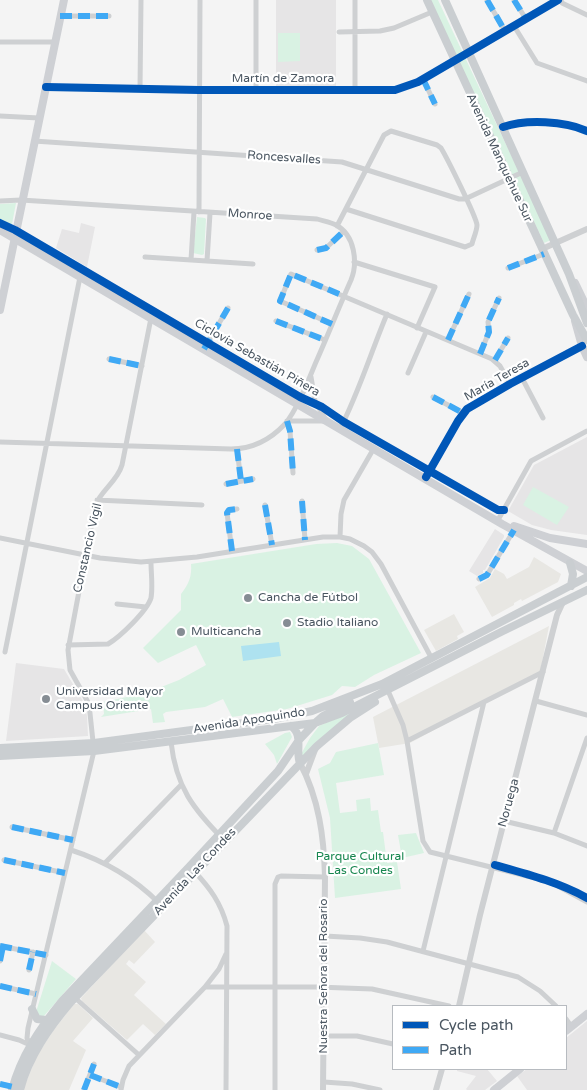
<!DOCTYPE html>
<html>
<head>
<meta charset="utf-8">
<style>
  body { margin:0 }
  #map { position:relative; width:587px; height:1090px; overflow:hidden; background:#f4f4f4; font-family:"Varela Round",sans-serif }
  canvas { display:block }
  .legend { position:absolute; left:392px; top:1005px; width:175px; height:65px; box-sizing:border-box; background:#fff; border:1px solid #b7bbc0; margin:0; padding:6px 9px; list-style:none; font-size:15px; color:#4a5661 }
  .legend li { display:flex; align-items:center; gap:10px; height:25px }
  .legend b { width:25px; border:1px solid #b7bbc0 }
</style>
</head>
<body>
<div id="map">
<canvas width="587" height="1090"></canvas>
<ul class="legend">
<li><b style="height:6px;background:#0057b8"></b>Cycle path</li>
<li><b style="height:6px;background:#3fa9f5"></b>Path</li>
</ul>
</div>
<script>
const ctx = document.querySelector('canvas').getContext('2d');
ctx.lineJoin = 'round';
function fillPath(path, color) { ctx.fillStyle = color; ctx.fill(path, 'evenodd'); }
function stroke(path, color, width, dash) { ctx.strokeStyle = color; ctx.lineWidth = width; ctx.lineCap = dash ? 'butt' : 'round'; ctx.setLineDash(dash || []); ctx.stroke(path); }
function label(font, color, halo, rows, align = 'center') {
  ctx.font = font + ' "Varela Round",sans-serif'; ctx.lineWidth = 4.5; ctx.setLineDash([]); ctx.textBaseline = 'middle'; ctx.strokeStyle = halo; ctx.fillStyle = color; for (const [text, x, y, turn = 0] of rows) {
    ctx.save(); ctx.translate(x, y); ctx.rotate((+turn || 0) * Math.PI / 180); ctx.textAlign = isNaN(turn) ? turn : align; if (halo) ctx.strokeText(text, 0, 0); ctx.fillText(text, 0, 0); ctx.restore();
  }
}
fillPath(new Path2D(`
  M534,557L561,574L558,582L522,601L521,599L514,603V605L492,617L475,587L490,578L495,569L504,574L507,579L529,567Z
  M454,614L464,632L457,636L458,639L436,651L424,630Z
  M549,626L540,673L410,743L379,748L373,717Z
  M144,930L155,942L134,964L129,960L126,964L146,982L134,995L166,1024L155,1035L143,1024L127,1040L82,1001L81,998Z
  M74,1004H78L93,1018L73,1041L86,1050L69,1090H23L37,1055L53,1031Z`), '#e8e7e3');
fillPath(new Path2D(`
  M276,0H336V86H276Z
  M81,223L95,227L87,267L56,248L62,229L79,233Z
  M587,437V535L551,530L532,525L508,511L534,465Z
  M495,529L504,535V537L485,570H483V573L477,576L469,571Z
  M16,663L64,669L84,703L87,716L88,736L6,741Z
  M587,1021V1090H527L517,1076L527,1069H566V1038Z
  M457,1069H487L497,1081L485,1090H467L466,1089L476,1076L457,1071Z`), '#e6e5e6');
fillPath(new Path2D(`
  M430,0H438L551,240L544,243Z
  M278,33H300V61L278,62Z
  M16,203L12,224L9,226L0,221V204Z
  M197,217L205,218L206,219L204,254L202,255L193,253Z
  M533,487L569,507L557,525L523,505Z
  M337,543L352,546L369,559L421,653L374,675L355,687L342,686L332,695L287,709L232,717L223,699L205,707L166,712L163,714L165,722L153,723L151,709L101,717L104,714L103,702L146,693L179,680L206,665L196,645L158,663L143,648L181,610V594C189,584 192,576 191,564L316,544Z
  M369,703L304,756H300L310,738L319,726Z
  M290,732L292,737L277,764L274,755L265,744L285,733Z
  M378,743L384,775L336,783L340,813L357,811L356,800L370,798L371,811L378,810L381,832H383L387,863L397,862L401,889L335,898L330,818L318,769L330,763L336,752Z
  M416,833L424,853L402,858L398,835Z
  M52,961L76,979L44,1016H40L36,1012Z`), '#d9f2e3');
fillPath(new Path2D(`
  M279,642L281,656L243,661L241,646Z`), '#aee2f0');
stroke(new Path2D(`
  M256,0V90
  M355,0V91
  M487,0L505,31
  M514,0L526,19
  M561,0L562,3L587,15
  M60,16H109
  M514,26L537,63L587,81
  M339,32L380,31L394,28L432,12
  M0,42H55
  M423,79L435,104
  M140,89L141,0
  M0,116L39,118
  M34,141L342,162L459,199H465L523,172
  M0,201L21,200L317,219C323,221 330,222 336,225C355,235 358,263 351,280C339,307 328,335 316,362C308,381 298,408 285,424C270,440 253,449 231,449L0,442
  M199,212L200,0
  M337,226L384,135L391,131L437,145L441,148C447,158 476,216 477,225C477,231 473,239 472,244L465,247L346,209
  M317,250L326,248L344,231
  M145,257L253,264
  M191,260L194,212
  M207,261L210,213
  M354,262L435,287L417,328
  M508,268L544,254
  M276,321L325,340
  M332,324L280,301L291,274L492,359L500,366L510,384
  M448,340L469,294
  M204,349L228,308
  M480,354L489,332L488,322L499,298
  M109,359L142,366
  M495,360L508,338
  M408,373L426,332
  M311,377L315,401L326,420
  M522,378L543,418
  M433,397L463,413
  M287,421L290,431L293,473
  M287,421H324
  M340,429C359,392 371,352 387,314
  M237,449L241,481
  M226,484L253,479
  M97,500L202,505
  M302,501L305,540
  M265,505L272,545
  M498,520L531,461L587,431
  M340,537L341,514L344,500L374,448
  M0,538L100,558L141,562L197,557L323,537H340L350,539L364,546L372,552L381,564L432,659
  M232,551L227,513L229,510L237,509
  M479,579L487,575L514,530
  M117,604L146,607
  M68,645L108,644C120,637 147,611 151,598C153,587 151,573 151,562
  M5,652L80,277
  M389,693L403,725L407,741L423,841L430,852L539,879L556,885L587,902
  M536,701L587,715
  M407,741L543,672
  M171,742C176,787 193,809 225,841
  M504,821L554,833L587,846
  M12,827L73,840
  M554,833L587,738
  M71,850C105,861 133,877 159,903
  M4,860L65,873
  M105,863L181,785
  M194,871C210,888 221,903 227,926L226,1090
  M325,936L360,938L387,942L518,977L540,991L556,1006
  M0,946L46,955
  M423,951L484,702
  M0,961L3,946
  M29,970L33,952
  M0,986L36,994
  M205,987H317L372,989L449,1006
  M74,997L139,1055
  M566,1019L571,1026
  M0,1035L19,1040L30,1045
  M324,1036H357L393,1044
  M30,1045L27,1038L28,1028L94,751L89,704L70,670L68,650L95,506C101,490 117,482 122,465L151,318
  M90,1075L121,1087
  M324,1082L352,1084L380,1090
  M0,1084L13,1087
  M84,1090L94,1064
  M121,1090L123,1080L129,1066L205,987L219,969L226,954
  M275,1090V884L278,877L281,876L325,877`), '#ced0d2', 5);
stroke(new Path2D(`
  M46,87L199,90H395L418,82L558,0
  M503,127C526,119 565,121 587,131
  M542,249L587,229
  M426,478L458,421L467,409L510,384L582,346
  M300,763C319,799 324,837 325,877L323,1090
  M306,774L315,750
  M459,1006L480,915L557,615L563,602
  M436,1090L442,1069`), '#ced0d2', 6);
stroke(new Path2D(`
  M0,230L502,524L587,571
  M575,283L587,308
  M0,310L64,0
  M575,321L582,346L587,357
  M514,526L550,538L587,544
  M566,1031L587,1014
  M494,1090L520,1069`), '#ced0d4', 8);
stroke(new Path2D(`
  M427,0L573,315L587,340
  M445,0L569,274L587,323
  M570,563L573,574L571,586
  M291,726C304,735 295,750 300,763
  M0,748L94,743L274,719L312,711L382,684L587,577
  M0,756L94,751L315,723L342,713L501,632L587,590
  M32,1009L37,1019L46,1020
  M12,1090C21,1056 40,1028 62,1001L189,867L278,771L299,740L315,723L323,716L350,702
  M20,1090C29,1056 49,1028 71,1002L317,746L350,718L375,702`), '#caced1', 8);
stroke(new Path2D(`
  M487,0L505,31
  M514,0L526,19
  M60,16H109
  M423,79L435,104
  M317,250L326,248L344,231
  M508,268L544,254
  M276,321L325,340
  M332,324L280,301L291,274L344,296
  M448,340L469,294
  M204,349L228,308
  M480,354L489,332L488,322L499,298
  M109,359L142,366
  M495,360L508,338
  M433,397L463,413
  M287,421L290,431L293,473
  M237,449L241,481
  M226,484L253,479
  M302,501L305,540
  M265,505L272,545
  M232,551L227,513L229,510L237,509
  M479,579L487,575L514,530
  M12,827L73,840
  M4,860L65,873
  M0,946L46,955
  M0,961L3,946
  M29,970L33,952
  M0,986L36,994
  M90,1075L121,1087
  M0,1084L13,1087
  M84,1090L94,1064`), '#3fa9f5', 6, [12, 6]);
stroke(new Path2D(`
  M46,87L199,90H395L418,82L558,0
  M503,127C526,119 565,121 587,131
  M0,223L15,230L300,397L322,407L344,422L498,510H504
  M426,477L458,421L467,409L510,384L582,346
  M495,865C527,874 558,882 587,898`), '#0057b8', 8);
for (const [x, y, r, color] of [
  [248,598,5,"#868d94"],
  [287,623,5,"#868d94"],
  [181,632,5,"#868d94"],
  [46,699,5,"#868d94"]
]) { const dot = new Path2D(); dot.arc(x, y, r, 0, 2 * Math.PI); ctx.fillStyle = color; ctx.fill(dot); stroke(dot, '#fff', 2); }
label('12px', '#4a5661', '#fff', [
  ["Martín de Zamora",283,79],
  ["Roncesvalles",284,158,4],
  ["Avenida Manquehue Sur",499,158,65],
  ["Monroe",250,215,4],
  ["Ciclovía Sebastián Piñera",257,358,30],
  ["María Teresa",497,380,-30],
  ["Constancio Vigil",88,548,-77],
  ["Avenida Apoquindo",249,721,-9],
  ["Noruega",509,803,-75],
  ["Avenida Las Condes",195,872,-47],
  ["Nuestra Señora del Rosario",324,976,-90]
]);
label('12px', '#4a5661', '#fff', [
  ["Cancha de Fútbol",258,598],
  ["Stadio Italiano",297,623],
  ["Multicancha",191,632],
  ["Universidad Mayor",56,692],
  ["Campus Oriente",56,706]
], 'left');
label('12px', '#17864f', '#fff', [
  ["Parque Cultural",360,857],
  ["Las Condes",360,871]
]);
</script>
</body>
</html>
